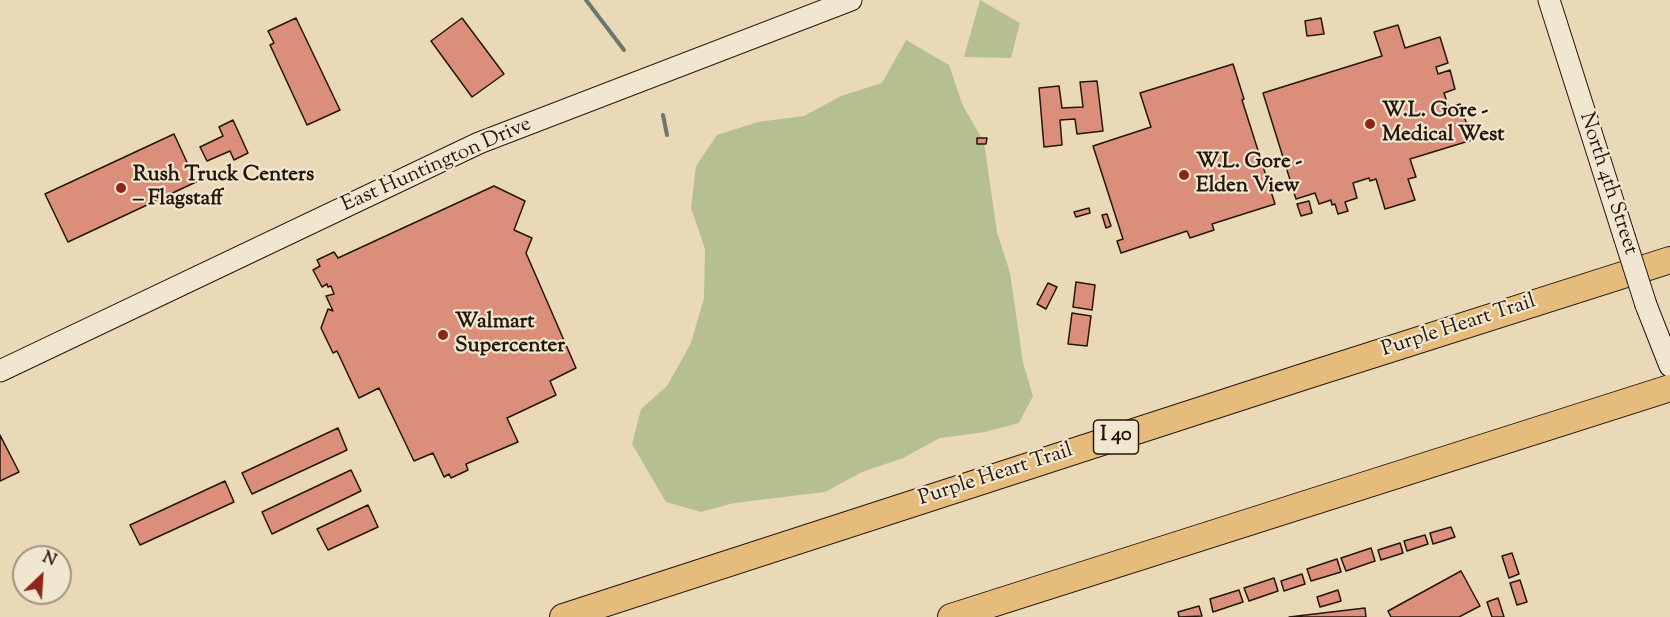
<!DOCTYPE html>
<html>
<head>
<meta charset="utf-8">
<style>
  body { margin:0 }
  #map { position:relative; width:1670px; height:617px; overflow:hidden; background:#ead9b6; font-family:"Sorts Mill Goudy",serif }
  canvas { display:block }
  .north { position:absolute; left:12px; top:545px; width:60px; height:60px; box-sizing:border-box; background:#f1e6d0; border:2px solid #9f9381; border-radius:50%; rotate:25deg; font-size:16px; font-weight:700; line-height:24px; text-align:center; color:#24160b }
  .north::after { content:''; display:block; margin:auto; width:21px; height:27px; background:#8f2418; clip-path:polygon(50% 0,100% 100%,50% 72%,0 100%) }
</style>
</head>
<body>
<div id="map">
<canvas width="1670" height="617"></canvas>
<div class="north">N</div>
</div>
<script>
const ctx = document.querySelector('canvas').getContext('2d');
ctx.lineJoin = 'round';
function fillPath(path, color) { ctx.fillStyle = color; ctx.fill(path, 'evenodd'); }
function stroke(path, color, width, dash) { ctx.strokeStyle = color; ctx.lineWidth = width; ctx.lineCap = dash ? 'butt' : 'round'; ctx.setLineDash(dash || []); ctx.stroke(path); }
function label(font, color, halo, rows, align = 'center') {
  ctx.font = font + ' "Sorts Mill Goudy",serif'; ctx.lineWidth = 4.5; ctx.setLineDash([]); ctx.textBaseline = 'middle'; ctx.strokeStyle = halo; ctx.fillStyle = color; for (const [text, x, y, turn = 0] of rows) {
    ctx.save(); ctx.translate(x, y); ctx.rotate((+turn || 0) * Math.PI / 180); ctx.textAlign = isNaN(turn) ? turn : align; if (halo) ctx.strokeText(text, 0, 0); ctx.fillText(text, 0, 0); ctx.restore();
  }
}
fillPath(new Path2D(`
  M980,0L1020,23L1011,58L964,57Z
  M906,40L949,65L963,106L984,142L997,232L1010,273L1023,363L1033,396L1019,423L985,432L940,438L903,458L862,472L825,492L734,503L701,512L666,502L632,444L641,409L667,386L691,343L704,298L705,249L691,208L696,166L717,135L758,122L804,116L841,96L882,83Z`), '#b5bf8f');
stroke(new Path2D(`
  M586,0L624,50
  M663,115L667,135`), '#6b7773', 4);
const building = new Path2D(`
  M296,18L340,110L307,125L270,45L274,43L268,31Z
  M462,18L504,74L472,97L431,41Z
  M1321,18L1324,34L1307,36L1305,21Z
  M1398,25L1405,48L1440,37L1448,63L1436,67L1438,74L1450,70L1455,89L1444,93L1449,108L1460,104L1472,140L1410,159L1416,177L1408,179L1415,200L1385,209L1376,179L1370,181L1369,178L1353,183L1357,198L1345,202L1348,211L1338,214L1335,204L1332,205L1331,200L1319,204L1315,193L1296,199L1263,93L1382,56L1374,32Z
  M1233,64L1244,99L1242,100L1275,204L1212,224L1214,230L1190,238L1187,231L1121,253L1117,241L1123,239L1093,146L1151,127L1140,93Z
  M1097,81L1103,131L1077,134L1075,119L1060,120L1062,145L1044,147L1039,88L1059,86L1062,108L1083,107L1080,82Z
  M233,120L248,153L234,160L230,151L207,161L200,147L223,136L219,127Z
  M174,134L196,182L68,242L45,194Z
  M977,138H987L986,144H977Z
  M494,186L525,201L514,230L532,238L526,253L576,368L550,381L556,395L507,418L518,442L466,464L468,470L451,478L449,474L444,477L433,453L414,461L379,388L359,398L337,351L333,353L321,328L328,309L333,311L326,296L334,294L331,286L328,287L327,284L322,287L313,270L320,266L317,260L334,252L338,258Z
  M1309,201L1312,213L1301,216L1297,204Z
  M1089,208L1090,213L1076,217L1074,212Z
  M1107,214L1111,226L1106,228L1102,215Z
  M1076,282L1095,285L1092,310L1073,307Z
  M1048,283L1057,287L1046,309L1037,304Z
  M1072,313L1091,316L1087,346L1068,344Z
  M338,428L347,450L252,494L242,473Z
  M0,435L19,472L0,481Z
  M351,470L361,491L272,534L262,512Z
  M225,481L234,502L140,545L130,525Z
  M368,505L378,527L328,550L317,529Z
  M1451,527L1455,537L1433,544L1430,533Z
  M1425,535L1428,544L1407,551L1404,541Z
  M1400,543L1403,553L1381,560L1378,550Z
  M1371,548L1375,561L1346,571L1341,558Z
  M1512,553L1519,574L1509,578L1502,556Z
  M1337,559L1341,572L1311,581L1307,569Z
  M1461,571L1480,606L1459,617H1391L1388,611Z
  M1302,574L1305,584L1284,591L1281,581Z
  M1274,578L1278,591L1249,601L1244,588Z
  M1520,580L1527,602L1517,605L1510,583Z
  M1239,590L1243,602L1213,612L1210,599Z
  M1338,590L1341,601L1320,607L1317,597Z
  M1498,598L1504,617H1492L1487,602Z
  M1199,606L1202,616L1179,617L1178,612Z
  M1365,608L1366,617H1289Z`);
fillPath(building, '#db8f7a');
stroke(building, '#24160b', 1.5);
const secondary = new Path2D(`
  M1549,0L1624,236
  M1646,305L1670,366
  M0,371L479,143L851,0`);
const highway = new Path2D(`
  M563,617L1309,375L1670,260
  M951,617L1670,388`);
stroke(secondary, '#24160b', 23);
stroke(highway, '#24160b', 28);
stroke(secondary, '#f1e6d0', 21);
stroke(highway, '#e5bc7b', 26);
const secondaryBridge = new Path2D(`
  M1624,236L1646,305`);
stroke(secondaryBridge, '#24160b', 23, []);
stroke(secondaryBridge, '#f1e6d0', 21);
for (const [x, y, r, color] of [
  [1370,124,6,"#8f2418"],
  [1184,175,6,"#8f2418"],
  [121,188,6,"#8f2418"],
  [443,335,6,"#8f2418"]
]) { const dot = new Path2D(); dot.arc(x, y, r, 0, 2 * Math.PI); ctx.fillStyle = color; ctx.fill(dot); stroke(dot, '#f1e6d0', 2); }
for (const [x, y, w] of [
  [1116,437,45]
]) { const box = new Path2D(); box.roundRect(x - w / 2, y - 17, w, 34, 4.5); ctx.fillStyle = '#f1e6d0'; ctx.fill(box); stroke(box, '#24160b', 1.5); }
label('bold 20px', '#24160b', null, [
  ["I 40",1116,437]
]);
label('bold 21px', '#24160b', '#f1e6d0', [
  ["W.L. Gore -",1382,112],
  ["Medical West",1382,136],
  ["W.L. Gore -",1196,163],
  ["Elden View",1196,187],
  ["Rush Truck Centers",133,176],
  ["– Flagstaff",133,200],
  ["Walmart",455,323],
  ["Supercenter",455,347]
], 'left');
label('21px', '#24160b', '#f1e6d0', [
  ["East Huntington Drive",437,166,-24],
  ["North 4th Street",1607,184,72],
  ["Purple Heart Trail",1459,327,-18],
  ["Purple Heart Trail",996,476,-18]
]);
</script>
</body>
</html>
